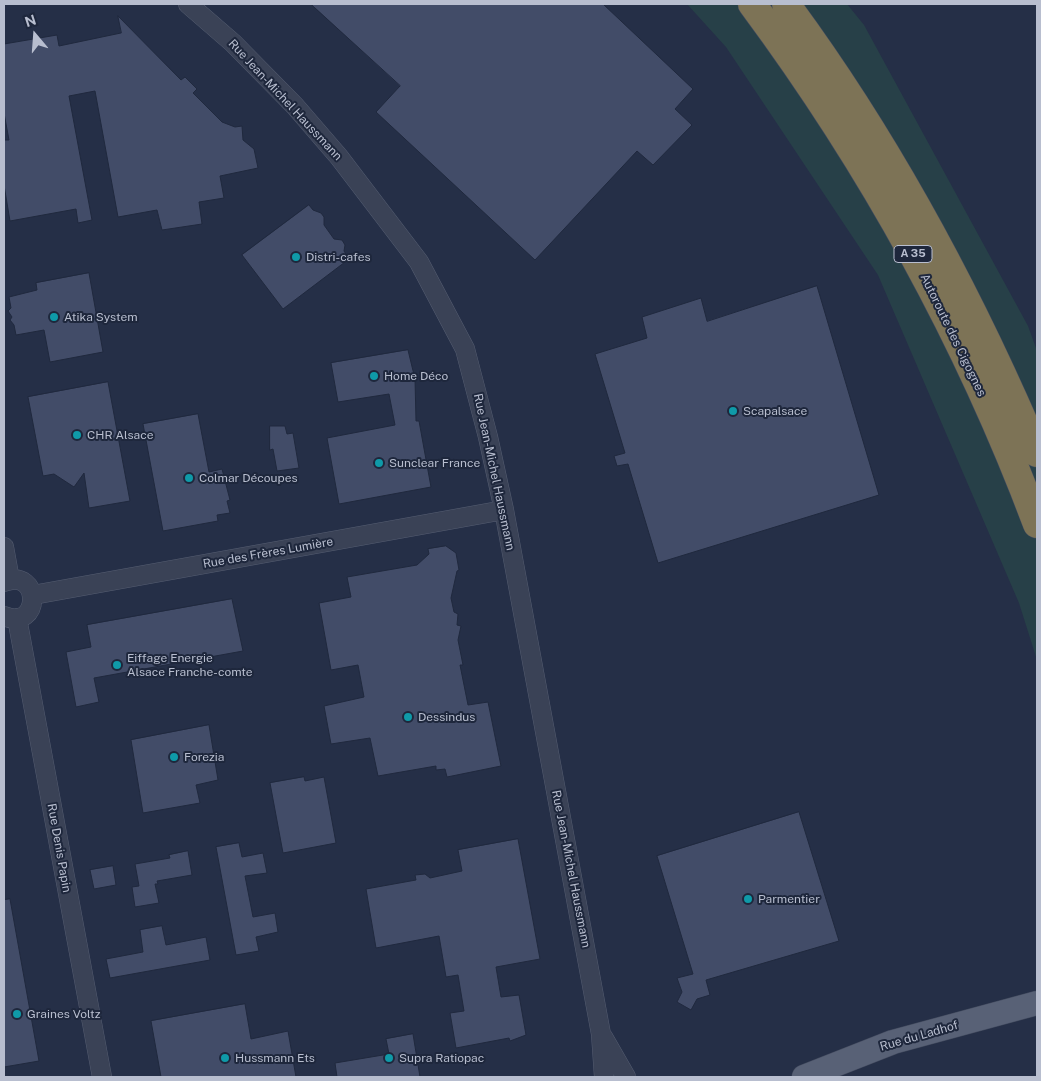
<!DOCTYPE html>
<html>
<head>
<meta charset="utf-8">
<style>
  body { margin:0 }
  #map { position:relative; width:1041px; height:1081px; overflow:hidden; background:#252f47; font-family:"Public Sans",sans-serif }
  canvas { display:block }
  .frame { position:absolute; inset:0; border:5px solid #b8becf; pointer-events:none }
  .north { position:absolute; left:10px; top:10px; width:50px; height:50px; -webkit-text-stroke:4px #1e273c; paint-order:stroke; rotate:342deg; font-size:14px; font-weight:700; line-height:20px; text-align:center; color:#b8becf }
  .north::after { content:''; display:block; margin:auto; width:18px; height:22px; background:#b8becf; clip-path:polygon(50% 0,100% 100%,50% 72%,0 100%) }
</style>
</head>
<body>
<div id="map">
<canvas width="1041" height="1081"></canvas>
<div class="frame"></div>
<div class="north">N</div>
</div>
<script>
const ctx = document.querySelector('canvas').getContext('2d');
ctx.lineJoin = 'round';
function fillPath(path, color) { ctx.fillStyle = color; ctx.fill(path, 'evenodd'); }
function stroke(path, color, width, dash) { ctx.strokeStyle = color; ctx.lineWidth = width; ctx.lineCap = dash ? 'butt' : 'round'; ctx.setLineDash(dash || []); ctx.stroke(path); }
function label(font, color, halo, rows, align = 'center') {
  ctx.font = font + ' "Public Sans",sans-serif'; ctx.lineWidth = 4; ctx.setLineDash([]); ctx.textBaseline = 'middle'; ctx.strokeStyle = halo; ctx.fillStyle = color; for (const [text, x, y, turn = 0] of rows) {
    ctx.save(); ctx.translate(x, y); ctx.rotate((+turn || 0) * Math.PI / 180); ctx.textAlign = isNaN(turn) ? turn : align; if (halo) ctx.strokeText(text, 0, 0); ctx.fillText(text, 0, 0); ctx.restore();
  }
}
fillPath(new Path2D(`
  M687,4H847L864,25L1028,326L1037,351V660L1019,603L878,275L726,47Z`), '#274048');
const building = new Path2D(`
  M311,4H603L693,89L675,109L692,125L653,165L637,151L535,260L376,112L400,86Z
  M118,16L181,80L185,77L197,89L193,93L222,122L235,127L242,126L243,140L254,149L258,168L220,176L224,198L199,202L202,224L162,230L157,210L118,217L95,91L69,96L92,220L78,223L76,209L10,221L4,185V140H9L4,113V44L57,35L59,46L121,33Z
  M309,205L313,210L321,213L324,217V225L334,239L342,240L345,245L344,251L349,259L283,309L242,255Z
  M89,273L103,352L50,362L44,330L16,335L14,325L10,320L12,317L8,311L11,308L9,297L37,290L36,283Z
  M817,286L879,495L658,563L628,464L617,466L614,456L625,453L595,354L647,338L642,317L701,298L707,321Z
  M408,350L415,379L416,421H419L431,487L339,504L327,438L395,425L389,394L338,402L331,363Z
  M108,382L130,501L89,508L84,473L74,487L54,474L43,476L28,397Z
  M198,414L209,472L222,469L230,500L227,501L230,513L217,515L218,521L163,531L143,424Z
  M270,426H285L287,434L293,433L299,468L277,471L273,449L270,450Z
  M446,546L456,553L459,570L457,571L451,598L454,612L458,614L457,625L461,626L458,640L463,665H460L468,705L488,702L501,766L447,777L445,769L436,770V766L378,776L370,738L331,744L324,706L364,697L358,665L331,670L319,603L351,597L347,577L417,565L429,554L428,549Z
  M232,599L243,651L94,678L99,702L76,707L66,652L91,647L87,625Z
  M209,725L218,780L196,785L200,803L143,813L131,740Z
  M304,777L305,781L324,777L336,843L283,853L270,783Z
  M799,812L839,941L706,980L710,995L697,999L691,1010L677,1002L682,992L677,978L693,974L657,856Z
  M518,839L540,959L496,967L501,997L519,995L526,1035L510,1041L509,1038L456,1048L450,1013L464,1011L458,975L446,977L439,936L376,948L366,889L416,880L415,875L425,874L430,878L462,871L458,850Z
  M239,843L242,857L263,853L267,873L245,876L253,917L275,913L278,932L256,937L259,951L236,955L216,847Z
  M188,851L192,875L157,881L158,884H155L159,903L135,907L132,887L139,886L135,864L170,858L169,855Z
  M113,866L116,885L94,889L90,870Z
  M10,899L39,1061L4,1067V900Z
  M162,926L166,945L206,937L210,960L110,978L106,959L143,952L140,930Z
  M245,1004L251,1039L288,1031L296,1077H161L151,1021Z
  M413,1034L420,1077H337L335,1063L389,1054L386,1039Z`);
fillPath(building, '#424c68');
stroke(building, '#20293e', 1);
const minor = new Path2D(`
  M188,4L233,43L295,106L339,157L419,262L465,349L488,437L504,510L601,1034L604,1077
  M4,547L10,580
  M4,582C42,567 41,632 4,616
  M33,595L504,510
  M17,618L102,1077
  M603,1037L626,1077`);
const major = new Path2D(`
  M804,1077L893,1042L1037,1003`);
const highway = new Path2D(`
  M752,4C870,163 967,338 1037,524
  M786,4C888,142 970,295 1037,453`);
stroke(minor, '#555d71', 20);
stroke(major, '#434b5f', 25);
stroke(highway, '#414a5e', 29);
stroke(minor, '#3a4256', 19);
stroke(major, '#586176', 24);
stroke(highway, '#7d7356', 28);
for (const [x, y, r, color] of [
  [296,257,5,"#0f9aa8"],
  [54,317,5,"#0f9aa8"],
  [374,376,5,"#0f9aa8"],
  [733,411,5,"#0f9aa8"],
  [77,435,5,"#0f9aa8"],
  [379,463,5,"#0f9aa8"],
  [189,478,5,"#0f9aa8"],
  [117,665,5,"#0f9aa8"],
  [408,717,5,"#0f9aa8"],
  [174,757,5,"#0f9aa8"],
  [748,899,5,"#0f9aa8"],
  [17,1014,5,"#0f9aa8"],
  [225,1058,5,"#0f9aa8"],
  [389,1058,5,"#0f9aa8"]
]) { const dot = new Path2D(); dot.arc(x, y, r, 0, 2 * Math.PI); ctx.fillStyle = color; ctx.fill(dot); stroke(dot, '#1e273c', 2); }
for (const [x, y, w] of [
  [913,254,38]
]) { const box = new Path2D(); box.roundRect(x - w / 2, y - 8.5, w, 17, 4); ctx.fillStyle = '#1e273c'; ctx.fill(box); stroke(box, '#b8becf', 1); }
label('bold 11px', '#b8becf', null, [
  ["A 35",913,254]
]);
label('12px', '#b8becf', '#1e273c', [
  ["Rue Jean-Michel Haussmann",285,100,47],
  ["Autoroute des Cigognes",953,335,64],
  ["Rue Jean-Michel Haussmann",494,472,78],
  ["Rue des Frères Lumière",268,553,-10],
  ["Rue Denis Papin",59,848,80],
  ["Rue Jean-Michel Haussmann",571,869,79],
  ["Rue du Ladhof",919,1036,-16]
]);
label('12px', '#b8becf', '#1e273c', [
  ["Distri-cafes",306,257],
  ["Atika System",64,317],
  ["Home Déco",384,376],
  ["Scapalsace",743,411],
  ["CHR Alsace",87,435],
  ["Sunclear France",389,463],
  ["Colmar Découpes",199,478],
  ["Eiffage Energie",127,658],
  ["Alsace Franche-comte",127,672],
  ["Dessindus",418,717],
  ["Forezia",184,757],
  ["Parmentier",758,899],
  ["Graines Voltz",27,1014],
  ["Hussmann Ets",235,1058],
  ["Supra Ratiopac",399,1058]
], 'left');
</script>
</body>
</html>
